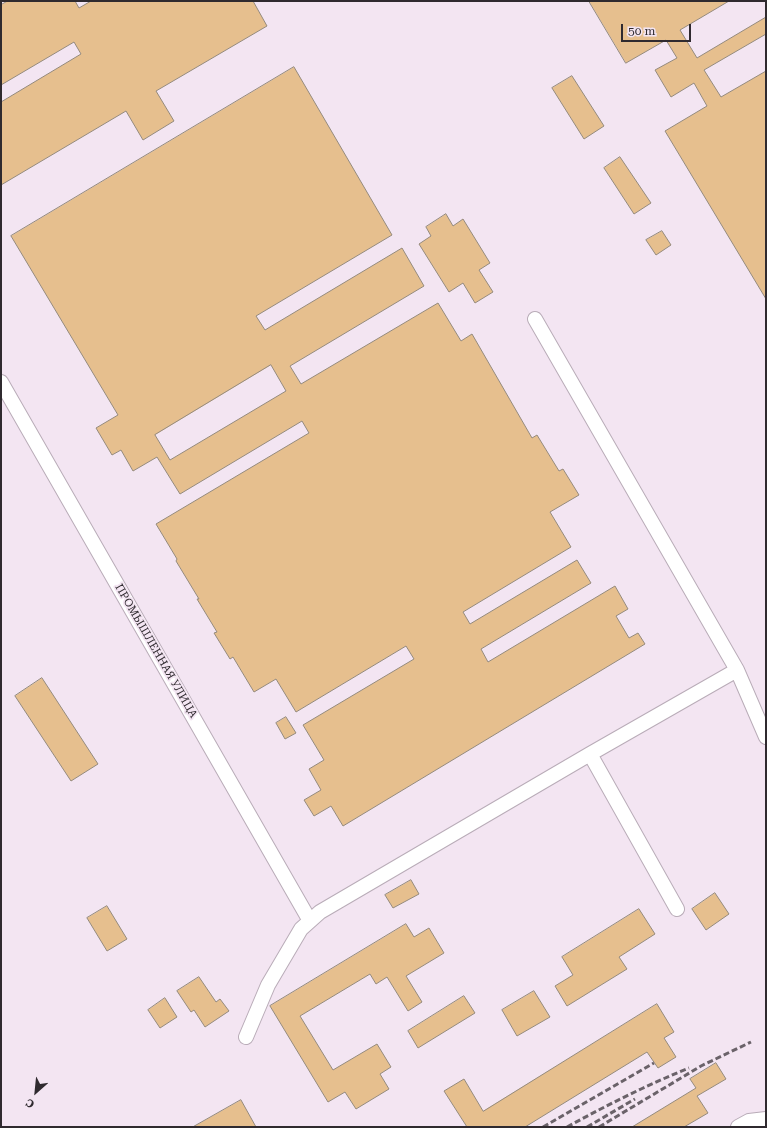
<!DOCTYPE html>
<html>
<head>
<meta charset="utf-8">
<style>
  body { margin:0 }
  #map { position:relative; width:767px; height:1128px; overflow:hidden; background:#f3e5f2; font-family:"Roboto Serif",serif }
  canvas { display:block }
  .frame { position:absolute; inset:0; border:2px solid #2f2a2f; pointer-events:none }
  .north { position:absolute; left:16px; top:1072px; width:40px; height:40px; -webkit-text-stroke:3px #f3e5f2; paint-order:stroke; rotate:207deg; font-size:11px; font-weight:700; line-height:16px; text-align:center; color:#2f2a2f }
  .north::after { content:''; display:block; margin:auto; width:14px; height:18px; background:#2f2a2f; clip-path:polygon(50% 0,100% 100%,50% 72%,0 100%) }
  .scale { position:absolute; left:621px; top:24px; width:70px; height:18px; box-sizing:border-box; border:2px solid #2f2a2f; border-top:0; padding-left:5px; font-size:12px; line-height:14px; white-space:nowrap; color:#2f2a2f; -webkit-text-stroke:3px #f3e5f2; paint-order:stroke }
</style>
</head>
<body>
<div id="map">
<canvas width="767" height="1128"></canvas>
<div class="frame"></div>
<div class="north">С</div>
<div class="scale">50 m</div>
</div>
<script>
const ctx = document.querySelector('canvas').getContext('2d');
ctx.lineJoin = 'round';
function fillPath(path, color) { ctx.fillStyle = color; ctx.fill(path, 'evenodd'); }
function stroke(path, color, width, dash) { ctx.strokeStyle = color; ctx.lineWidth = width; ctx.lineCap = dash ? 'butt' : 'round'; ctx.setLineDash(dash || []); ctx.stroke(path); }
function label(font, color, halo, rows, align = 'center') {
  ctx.font = font + ' "Roboto Serif",serif'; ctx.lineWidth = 3.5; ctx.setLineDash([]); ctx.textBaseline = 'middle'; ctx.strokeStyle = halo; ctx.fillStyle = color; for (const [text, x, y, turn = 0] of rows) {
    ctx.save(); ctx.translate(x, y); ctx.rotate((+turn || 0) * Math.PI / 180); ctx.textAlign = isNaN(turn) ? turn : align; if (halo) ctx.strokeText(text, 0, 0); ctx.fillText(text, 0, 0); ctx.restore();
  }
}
const building = new Path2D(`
  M8,1H75L79,8L91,1H253L267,26L156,91L174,121L143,140L126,111L1,185V102L81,54L74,42L1,85V5Z
  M589,1H729L680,30L697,58L766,17V34L704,70L721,97L766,71V299L665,131L707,106L694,83L671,97L655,70L677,58L666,40L626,63Z
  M294,67L392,235L256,316L265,330L402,248L424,286L290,366L301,384L438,303L461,341L472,334L532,438L537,435L559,471L563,469L579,495L550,512L571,547L463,612L470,624L577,560L591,583L481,649L488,662L615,586L628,609L616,616L629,638L638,633L645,644L343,826L331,806L314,816L304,800L321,790L309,769L324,760L303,725L414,659L406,646L296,712L276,679L254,692L233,657L230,659L214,633L217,632L197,599H199L176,561L177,559L156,524L309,433L302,421L180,494L157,457L133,471L121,450L112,455L96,428L118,415L11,236ZM271,365L286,391L170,460L155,435Z
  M572,76L604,126L584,139L552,88Z
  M620,157L651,203L634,214L604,168Z
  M446,214L453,226L463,219L490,263L479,270L493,292L475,303L463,283L449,292L419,244L431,236L426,227Z
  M662,231L671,245L656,255L646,240Z
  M42,678L98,764L71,781L15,696Z
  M286,717L296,733L285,739L276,723Z
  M411,880L419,894L393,908L385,895Z
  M715,893L729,914L706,930L692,909Z
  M107,906L127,939L107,951L87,918Z
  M639,909L655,934L619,957L627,969L567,1006L555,986L573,975L562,957Z
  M406,924L414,937L429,928L444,953L406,976L422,1002L408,1011L387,977L376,984L370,974L300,1016L333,1070L377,1044L391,1067L380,1074L389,1089L356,1109L345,1092L328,1102L270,1006Z
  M199,977L216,1002L220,999L229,1011L205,1027L194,1010L191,1012L177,991Z
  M534,991L550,1017L517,1036L502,1010Z
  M464,996L475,1013L418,1048L408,1031Z
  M165,998L177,1017L160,1028L148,1010Z
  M657,1004L674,1032L664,1038L676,1057L658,1068L647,1052L525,1127H467L444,1091L464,1079L483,1111Z
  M716,1063L726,1079L697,1096L708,1113L684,1127H632L696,1088L690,1079Z
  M241,1100L256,1127H193Z`);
fillPath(building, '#e6bf8e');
stroke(building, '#948a7d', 1);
const minor = new Path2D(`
  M535,319L737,670L766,737
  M1,382L310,921
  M590,754L677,909
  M246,1037L268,985L301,929L320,912L590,754L737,670
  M738,1127L749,1121L766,1119`);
stroke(minor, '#b9acb8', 16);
stroke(minor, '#fff', 14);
stroke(new Path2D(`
  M543,1127L654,1063
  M567,1127C607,1105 647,1085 689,1068
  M587,1127L635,1099
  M599,1127L701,1066L751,1042`), '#6a6269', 3, [6, 3]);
label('11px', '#2f2a2f', '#f3e5f2', [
  ["ПРОМЫШЛЕННАЯ УЛИЦА",156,651,60]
]);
</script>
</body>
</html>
